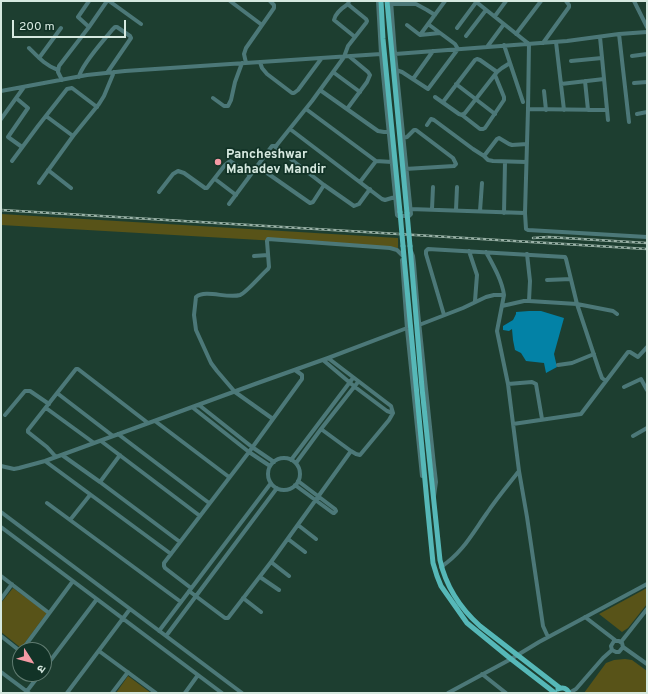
<!DOCTYPE html>
<html>
<head>
<meta charset="utf-8">
<style>
  body { margin:0 }
  #map { position:relative; width:648px; height:694px; overflow:hidden; background:#1d3e30; font-family:Overpass,"Noto Sans Devanagari",sans-serif }
  canvas { display:block }
  .frame { position:absolute; inset:0; border:2px solid #d6e9e0; pointer-events:none }
  .north { position:absolute; left:12px; top:642px; width:40px; height:40px; box-sizing:border-box; background:#123327; border:1px solid #607c71; border-radius:50%; rotate:126deg; font-size:11px; font-weight:700; line-height:16px; text-align:center; color:#d6e9e0 }
  .north::after { content:''; display:block; margin:auto; width:14px; height:18px; background:#f49aa4; clip-path:polygon(50% 0,100% 100%,50% 72%,0 100%) }
  .scale { position:absolute; left:12px; top:20px; width:114px; height:18px; box-sizing:border-box; border:2px solid #d6e9e0; border-top:0; padding-left:5px; font-size:12px; line-height:14px; white-space:nowrap; color:#d6e9e0; -webkit-text-stroke:3px #123327; paint-order:stroke }
</style>
</head>
<body>
<div id="map">
<canvas width="648" height="694"></canvas>
<div class="frame"></div>
<div class="north">उ</div>
<div class="scale">200 m</div>
</div>
<script>
const ctx = document.querySelector('canvas').getContext('2d');
ctx.lineJoin = 'round';
function fillPath(path, color) { ctx.fillStyle = color; ctx.fill(path, 'evenodd'); }
function stroke(path, color, width, dash) { ctx.strokeStyle = color; ctx.lineWidth = width; ctx.lineCap = dash ? 'butt' : 'round'; ctx.setLineDash(dash || []); ctx.stroke(path); }
function label(font, color, halo, rows, align = 'center') {
  ctx.font = font + ' Overpass,sans-serif'; ctx.lineWidth = 3.5; ctx.setLineDash([]); ctx.textBaseline = 'middle'; ctx.strokeStyle = halo; ctx.fillStyle = color; for (const [text, x, y, turn = 0] of rows) {
    ctx.save(); ctx.translate(x, y); ctx.rotate((+turn || 0) * Math.PI / 180); ctx.textAlign = isNaN(turn) ? turn : align; if (halo) ctx.strokeText(text, 0, 0); ctx.fillText(text, 0, 0); ctx.restore();
  }
}
fillPath(new Path2D(`
  M1,214L398,238V248L1,225Z
  M13,588L47,613L21,648L1,632V603Z
  M647,588V604L628,628L622,632L599,614Z
  M625,659L632,660L647,671V693H584L606,663L614,660Z
  M128,676L151,693H116Z`), '#585318');
fillPath(new Path2D(`
  M529,311H541L564,318L554,354L557,367L546,373L544,363L526,361L521,353L515,350L513,340L512,329L509,331L503,330V326L513,320L516,314V312Z`), '#0382a6');
stroke(new Path2D(`
  M109,1L141,24
  M230,1L262,25
  M378,1L381,54L397,215L398,216H409L411,214L395,54L391,1
  M475,1L529,44L528,109L525,213L526,229L528,230L647,237
  M634,1L647,27
  M348,4C342,8 335,13 334,20L355,37
  M391,4H416L427,10L435,15
  M495,16L506,1
  M407,25L420,35L440,33
  M89,27L78,17L89,1
  M457,28L477,1
  M516,34L541,1
  M619,34L629,122
  M420,35L445,1
  M466,36L486,10
  M600,37L608,120
  M556,42L564,110
  M543,43L569,7V5L566,1
  M504,45L523,102
  M487,47L504,24
  M29,48C38,57 46,66 58,70
  M395,54L567,41L619,34L647,32
  M632,56L647,54
  M39,58L61,28
  M571,61L602,58
  M260,62L262,68L267,74L292,93H294L298,90L321,59
  M246,63L244,54L246,48L274,8V5L270,1
  M396,70L402,72L428,89L458,49L455,44L428,24
  M333,72L360,92
  M79,77C81,65 104,40 112,30L115,27H117L130,36L131,38L107,73
  M413,79L433,51
  M62,80L58,72L59,66L89,27L107,1
  M585,81L588,110
  M634,83L647,82
  M456,84L495,114
  M561,84L604,79
  M320,90L378,131L384,132H389
  M1,91L87,75L125,71L381,54
  M544,91L546,110
  M435,97L459,114L462,115L465,113L497,72L502,68L510,63
  M16,98L28,108L8,137L22,147
  M213,98L224,106H228L231,100L235,82L242,63
  M443,102L475,60L477,59L480,60L497,72
  M306,109L376,161L392,162
  M347,109L367,82L370,75L368,72L350,57
  M528,109L607,110
  M637,114L647,112
  M462,115L480,129H483L485,128L504,100V97L495,75
  M46,116L73,136
  M1,119L24,87
  M427,125L431,119L434,120L473,149L484,156L497,139L499,138L509,144L512,145L527,144
  M290,129L382,199L385,200L395,197
  M403,138L407,137L414,130H416L453,158L456,164L454,166L405,169
  M274,146L324,185L354,206L359,204L370,189
  M484,156L488,160L493,161L526,162
  M12,161L38,126L67,89L72,88L97,107
  M257,166L310,203L313,202L324,185
  M48,170L71,188
  M215,179L236,195
  M360,182L376,161
  M39,183L73,136L99,104L104,96L114,72
  M159,192L173,174L178,171L184,173L205,188H207L225,165L230,161L250,175
  M229,204L272,146H276L312,101L344,57L348,46L366,23L367,21L366,19L350,6L348,4L349,1
  M410,209L525,213
  M432,209L433,187
  M456,210L457,187
  M480,211L482,183
  M504,213L505,162
  M411,251L413,256L414,264L418,312L434,465L436,482L434,496
  M469,251L477,275L475,301
  M486,252C493,265 502,280 504,295L497,331L508,384L519,471L527,517L543,626L548,637
  M527,254L530,281L529,301
  M254,256L268,255
  M402,260L407,329L422,476
  M547,280L571,279
  M502,306L524,301H529L577,304L613,311L617,314
  M444,315L426,254V251L428,249L565,257L566,259L577,304L599,370L602,378L606,381
  M419,325L463,308L486,297L494,295H504
  M323,360L355,387L387,411L393,413
  M558,365L572,363L594,354
  M508,384L532,382L536,384L542,419
  M624,387L641,379L647,390
  M57,393L113,436
  M199,405L252,447L274,462
  M192,407L249,452L270,466
  M46,408L94,443
  M5,415L25,391H30L49,404
  M273,419L235,392L217,371L211,363L196,330L194,315L196,297C206,289 227,299 240,295C246,293 262,274 268,269L269,267L267,241L268,239L390,248L397,250L402,255
  M155,421L229,477
  M513,424L581,414L628,352H630L638,357L647,347
  M321,429L351,451L356,454L360,455L389,420L393,413L391,406L328,358
  M118,434L209,503
  M633,436L647,428
  M101,441L200,516
  M62,455L100,482L180,542
  M56,457L47,447L28,432V430L76,369H78L148,423
  M268 474a16 16 0 1 1 32 0a16 16 0 1 1-32 0Z
  M291,460L353,378
  M45,461L171,554
  M296,463L321,429L358,382
  M1,466L14,469L19,468L45,461L255,384L328,358L407,328
  M100,482L120,455
  M295,485L333,513H334L336,511L335,509L298,481
  M47,503L181,602
  M1,512L242,693
  M70,520L90,495
  M298,525L316,539
  M1,527L222,693
  M288,539L305,552
  M271,562L289,576
  M441,567C463,552 472,534 487,513C497,498 508,485 519,471
  M1,576L49,613
  M260,577L279,590
  M191,588L165,568L164,566V563L249,452L302,379V375L295,370
  M189,591L225,618H228L271,562L351,451
  M243,598L261,612
  M1,599L12,584
  M585,617L615,640
  M159,631L271,483
  M1,636L20,651
  M166,636L277,488
  M621,642L647,609
  M623,647L619,652H616L612,650L611,646L614,641H619L622,643L623,647L647,664
  M22,650L73,581
  M99,651L156,693
  M44,669L97,599
  M1,672L29,693
  M482,674L506,693
  M27,691L40,674
  M67,693L130,609
  M112,693L128,672
  M185,693L198,675
  M448,693L511,659L539,642L647,584
  M569,693L576,689L603,658L612,650`), '#4c7878', 4);
stroke(new Path2D(`
  M381,1L383,39L400,212
  M387,1L407,213
  M403,246L427,502L433,563L437,576L441,586L448,596L467,623L511,659L555,693
  M410,246L422,388L440,560C446,587 460,608 480,626L560,688
  M558,689C563,687 567,688 569,693`), '#56b8b8', 5);
const rail = new Path2D(`
  M1,210L647,249
  M533,238L548,237L647,243`);
stroke(rail, '#99b1a6', 2.5);
stroke(rail, '#123327', 1, [3]);
stroke(new Path2D(`
  M400,212L403,246
  M407,213L410,246`), '#56b8b8', 5);
for (const [x, y, r, color] of [
  [218,162,4,"#f49aa4"]
]) { const dot = new Path2D(); dot.arc(x, y, r, 0, 2 * Math.PI); ctx.fillStyle = color; ctx.fill(dot); stroke(dot, '#123327', 1.5); }
label('bold 13px', '#d6e9e0', '#123327', [
  ["Pancheshwar",226,155],
  ["Mahadev Mandir",226,170]
], 'left');
</script>
</body>
</html>
